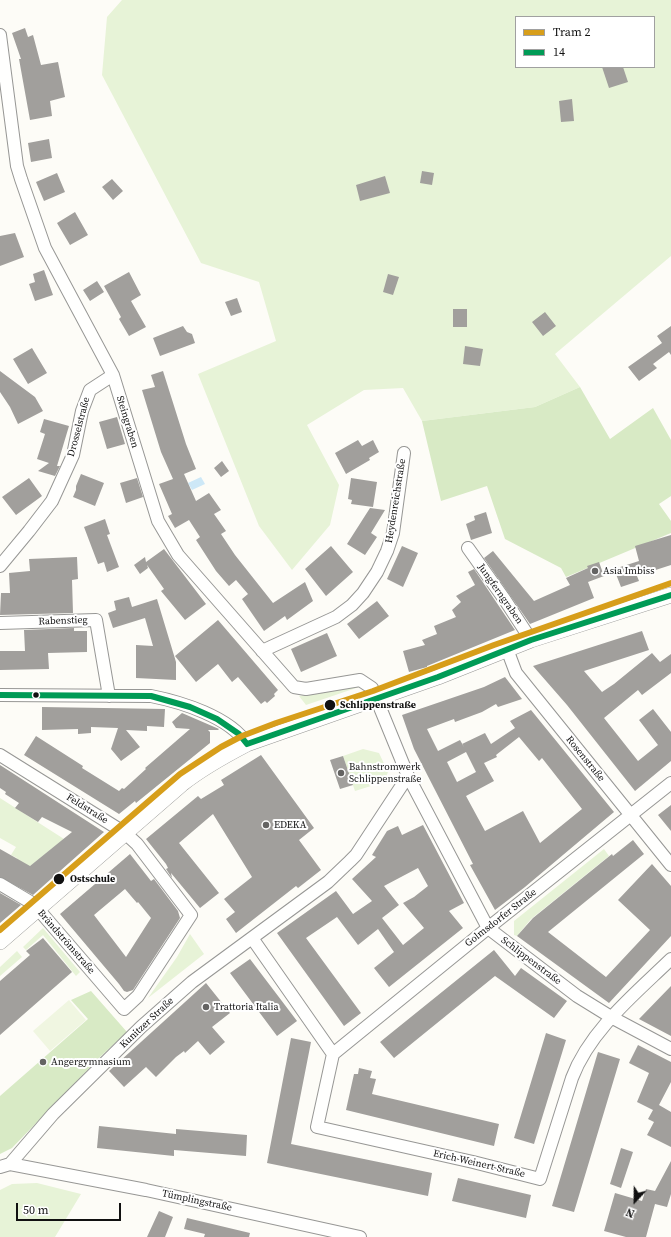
<!DOCTYPE html>
<html>
<head>
<meta charset="utf-8">
<style>
  body { margin:0 }
  #map { position:relative; width:671px; height:1237px; overflow:hidden; background:#fdfcf7; font-family:"Source Serif 4",serif }
  canvas { display:block }
  .legend { position:absolute; left:515px; top:16px; width:140px; height:52px; box-sizing:border-box; background:#fff; border:1px solid #a0a0a0; margin:0; padding:5px 7px; list-style:none; font-size:12px; color:#111 }
  .legend li { display:flex; align-items:center; gap:8px; height:20px }
  .legend b { width:20px; border:1px solid #a0a0a0 }
  .north { position:absolute; left:615px; top:1181px; width:40px; height:40px; -webkit-text-stroke:3px #fff; paint-order:stroke; rotate:202deg; font-size:11px; font-weight:700; line-height:16px; text-align:center; color:#111 }
  .north::after { content:''; display:block; margin:auto; width:14px; height:18px; background:#111; clip-path:polygon(50% 0,100% 100%,50% 72%,0 100%) }
  .scale { position:absolute; left:16px; top:1203px; width:105px; height:18px; box-sizing:border-box; border:2px solid #111; border-top:0; padding-left:5px; font-size:12px; line-height:14px; white-space:nowrap; color:#111; -webkit-text-stroke:3px #fff; paint-order:stroke }
</style>
</head>
<body>
<div id="map">
<canvas width="671" height="1237"></canvas>
<ul class="legend">
<li><b style="height:5px;background:#d79e1a"></b>Tram 2</li>
<li><b style="height:5px;background:#009b56"></b>14</li>
</ul>
<div class="north">N</div>
<div class="scale">50 m</div>
</div>
<script>
const ctx = document.querySelector('canvas').getContext('2d');
ctx.lineJoin = 'round';
function fillPath(path, color) { ctx.fillStyle = color; ctx.fill(path, 'evenodd'); }
function stroke(path, color, width, dash) { ctx.strokeStyle = color; ctx.lineWidth = width; ctx.lineCap = dash ? 'butt' : 'round'; ctx.setLineDash(dash || []); ctx.stroke(path); }
function label(font, color, halo, rows, align = 'center') {
  ctx.font = font + ' "Source Serif 4",serif'; ctx.lineWidth = 4; ctx.setLineDash([]); ctx.textBaseline = 'middle'; ctx.strokeStyle = halo; ctx.fillStyle = color; for (const [text, x, y, turn = 0] of rows) {
    ctx.save(); ctx.translate(x, y); ctx.rotate((+turn || 0) * Math.PI / 180); ctx.textAlign = isNaN(turn) ? turn : align; if (halo) ctx.strokeText(text, 0, 0); ctx.fillText(text, 0, 0); ctx.restore();
  }
}
fillPath(new Path2D(`
  M122,0H671V256L555,354L580,387L535,407L422,421L403,388L364,390L307,425L339,485L330,525L292,570L259,526L198,374L276,341L259,282L201,263L102,75L107,17ZM516,17H654V67H516Z
  M359,685V687L306,705L299,696Z
  M363,749L379,753L388,772L384,782L355,791L343,756Z
  M0,798L64,839L24,871L13,865L17,858L11,855L16,847L0,838Z
  M604,849L609,856L531,919L517,936L514,935V921Z
  M43,928L80,972L76,976L43,935L26,950L23,947Z
  M190,934L204,954L148,998L177,957Z
  M17,951L22,957L0,976V967Z
  M37,1183L81,1194L55,1237H0V1190L12,1184Z`), '#e7f3d7');
fillPath(new Path2D(`
  M580,387L610,439L653,408L671,440V496L659,504L671,521V533L566,577L561,568L505,539L487,486L441,501L422,421L535,407Z
  M91,991L127,1032L101,1056L12,1148L0,1154V1096L88,1019L71,1000Z`), '#d8eac5');
fillPath(new Path2D(`
  M69,1000L86,1020L50,1051L33,1031Z`), '#f0f6e1');
fillPath(new Path2D(`
  M201,477L205,484L192,490L188,483Z`), '#cde8f7');
fillPath(new Path2D(`
  M25,28L28,37L33,35L41,65L58,62L65,97L50,101L52,116L30,120L19,59H21L12,33Z
  M602,67H623L628,82L609,88Z
  M572,99L574,121L561,122L559,101Z
  M49,139L52,158L31,162L28,143Z
  M422,171L434,173L432,185L420,183Z
  M57,173L65,192L44,201L36,182Z
  M385,176L390,193L360,201L356,185Z
  M112,179L123,191L113,200L102,187Z
  M75,212L88,235L70,245L57,223Z
  M15,233L24,257L0,266V236Z
  M44,270L53,295L35,301L29,284L35,282L33,274Z
  M129,272L141,295L131,301L146,327L129,336L119,319L121,317L104,286Z
  M388,274L399,277L393,295L383,292Z
  M97,281L104,292L90,301L83,290Z
  M237,298L242,312L231,316L225,302Z
  M453,309H467V327H453Z
  M545,312L556,326L543,336L532,322Z
  M183,326L187,332L192,334L195,343L160,356L153,338Z
  M671,326V355L669,352L653,364L657,368L639,381L628,367L662,343L657,336Z
  M465,346L483,349L480,366L463,364Z
  M32,348L47,373L28,384L13,359Z
  M0,371L35,397L43,411L18,424L10,407L0,392Z
  M163,371L186,444L196,469L184,474L196,501L209,493L221,510L214,514L226,531L221,534L235,555L273,603L305,582L313,601L287,620L285,616L264,631L242,599L248,594L236,580L229,586L216,571L196,540L200,537L189,520L175,528L168,516L172,514L159,484L173,479L161,452L142,390L155,387L151,375Z
  M117,417L125,444L107,449L99,422Z
  M44,419L69,426L57,466H60L55,476L38,471L49,463L37,459L45,434L40,432Z
  M358,440L362,446L373,440L379,452L369,458L370,460L346,474L335,453Z
  M222,461L229,471L221,477L214,468Z
  M81,474L104,483L95,506L73,497L76,490V486Z
  M29,478L42,496L16,515L2,497Z
  M137,478L143,497L126,503L120,483Z
  M351,478L377,482L373,507L351,504L352,500L348,499Z
  M370,508L385,510L371,533L377,537L365,555L347,544Z
  M486,512L492,533L471,540L466,524L475,520L474,516Z
  M105,519L110,534L107,535L119,567L107,572L104,562L98,564L84,527Z
  M671,535V565L637,576L639,581L621,587L614,569L639,561L635,546Z
  M331,546L353,572L326,596L305,569Z
  M402,546L418,553L403,587L387,579Z
  M164,549L206,604L185,620L161,591L164,589L147,565L148,568L140,574L134,565L145,557L146,562Z
  M493,551L534,601L570,585L566,578L588,568L587,566L599,562L604,576L588,582L594,598L530,624L484,558Z
  M77,557L78,579L72,580L73,613L0,615L1,593H10L9,573L30,571L29,559Z
  M474,569L515,630L427,666V667L409,672L403,651L425,645L422,640L437,634L434,626L456,617L452,610L461,602L456,596L475,585L468,572Z
  M129,597L132,607L157,599L176,662V680L136,678V645L153,646L145,618L113,628L108,613L116,610L114,601Z
  M377,601L389,616L359,639L347,624Z
  M218,620L278,690L274,694L275,696L267,703L265,701L261,704L238,677L232,682L218,664L196,682L175,656Z
  M74,628V631H87V652L48,653L49,669L0,670V651H25L24,630Z
  M642,631L649,650L584,671L602,692L614,684L652,653L660,662L671,654V673L642,695L638,690L604,718L638,761L658,745L639,720L653,709L671,732V761L635,791L567,705L533,666Z
  M327,633L337,656L301,672L291,649Z
  M505,677L522,699L498,707L496,704L482,712L455,722L454,719L427,729L438,751L460,740L464,747L462,744L485,733L491,744L515,728L510,721L531,710L614,812L525,887L495,910L470,865L473,864L414,749L402,715L484,687ZM519,737L539,761L542,758L582,809L540,843L523,811L485,831L466,796L494,781L484,763L497,757L496,755ZM466,752L476,772L457,782L447,762Z
  M42,707L165,709L164,727L147,726V731L126,730L140,747L121,761L111,749L118,728L91,727V733L78,734V729L42,730Z
  M182,713L219,729L218,730H208L210,732V743L136,803L135,801L119,814L24,755L36,736L83,766L82,768L119,791L122,788L124,789L146,769L145,768L190,729L176,728L172,722Z
  M261,755L314,828L299,840L321,870L298,888L296,886L236,933L226,919L235,912L224,899L252,877L213,814L179,843L219,893L200,908L171,873L172,878L166,869L168,868L166,864L146,839L198,796L201,799L224,785L221,780Z
  M343,756L353,785L340,789L330,760Z
  M0,765L104,832L33,895L0,877V849L30,866L72,832L42,817L38,822L15,808L19,803L5,794L6,792L0,788Z
  M671,805V831L658,815Z
  M423,825L464,903L449,911L463,928L389,987L374,968L394,952L378,929L358,945L337,917L306,938L361,1013L344,1026L277,933L336,891L353,914L372,901L352,879L376,857L372,855L387,831L398,826L402,835ZM418,868L428,886L414,897L403,903L424,928L403,945L382,918L399,905L384,886Z
  M633,840L644,854L548,932L606,977L650,930L618,900L652,864L671,886V936L609,1003L517,936L533,918L612,854L613,856Z
  M130,854L151,881L154,879L178,911L180,918L133,990L127,992L124,991L119,984L60,914ZM125,889L137,903L138,902L151,918L126,957L94,915Z
  M0,893L21,905L0,923Z
  M43,938L72,972L0,1035V981L30,955L26,951Z
  M494,950L515,976L521,968L567,1001L554,1018L495,976L394,1058L380,1042Z
  M250,959L297,1021L277,1036L230,973Z
  M206,983L230,1013L212,1027L225,1042L210,1055L198,1041L185,1053L184,1051L176,1057L156,1077L146,1067L124,1087L109,1071Z
  M671,986V1036L639,1019Z
  M546,1033L566,1040L534,1144L514,1138Z
  M291,1038L311,1042L291,1144L432,1173L428,1196L267,1163Z
  M638,1045L671,1062V1082L659,1105L671,1112V1147L647,1135L654,1122L648,1119L653,1110L637,1102L649,1073L629,1063Z
  M598,1052L620,1059L574,1212L552,1206Z
  M359,1068L372,1071L370,1078L376,1079L372,1094L499,1124L494,1146L346,1110L354,1074H358Z
  M99,1126L176,1134V1129L247,1135L246,1156L174,1150V1156L97,1148Z
  M621,1148L633,1152L621,1188L610,1184Z
  M671,1161V1194L667,1207L655,1204L646,1237H626L604,1231L615,1193L642,1201L646,1189L655,1191Z
  M458,1178L531,1195L526,1218L452,1201Z
  M159,1211L173,1217L165,1237H147Z
  M187,1218L250,1233L249,1237H204L205,1234L184,1229Z`), '#a19f9c');
const minor = new Path2D(`
  M0,35L17,166L21,179L45,248L113,375L158,521L178,555L294,687L306,689L360,680L372,688L408,776L488,928L577,996L611,1017L671,1049
  M468,548L505,600L531,640
  M0,566L29,531L52,501L73,455L82,411L90,390L113,375
  M0,623L96,620L109,696
  M507,649L516,673L671,865
  M262,651L336,617L352,605L363,593L377,572L387,551L393,533L404,453
  M0,695L151,696C181,702 230,717 247,744
  M0,755L125,833L137,844L191,915L138,996L124,1009L38,909L32,903L0,884
  M252,938L333,1054
  M333,1054L317,1127L473,1162L540,1179L572,1078C590,1030 636,993 671,959
  M333,1054L488,928L671,783
  M10,1164L146,1190L360,1237
  M0,1167L10,1164L53,1114L141,1027L192,982L328,882L350,861L356,855L408,776`);
const tertiary = new Path2D(`
  M0,942L182,784C202,768 224,756 247,744L438,677L531,640L671,595`);
stroke(minor, '#979795', 14);
stroke(tertiary, '#979795', 16);
stroke(minor, '#fffffe', 12);
stroke(tertiary, '#fffffe', 15);
stroke(new Path2D(`
  M0,695L151,696L190,707L217,719L239,734L247,744
  M247,744L438,677L531,640L671,595`), '#009b56', 6);
stroke(new Path2D(`
  M0,930L180,774L221,747L242,736L276,723L373,691L494,645L671,583`), '#d79e1a', 6);
for (const [x, y, r, color] of [
  [595,571,4,"#646362"],
  [36,695,3.5,"#111"],
  [330,705,6,"#111"],
  [341,773,4,"#646362"],
  [266,825,4,"#646362"],
  [59,879,6,"#111"],
  [206,1007,4,"#646362"],
  [43,1062,4,"#646362"]
]) { const dot = new Path2D(); dot.arc(x, y, r, 0, 2 * Math.PI); ctx.fillStyle = color; ctx.fill(dot); stroke(dot, '#fff', 1.5); }
label('10px', '#111', '#fff', [
  ["Steingraben",127,422,73],
  ["Drosselstraße",79,427,-75],
  ["Heydenreichstraße",396,501,-81],
  ["Jungferngraben",500,594,55],
  ["Rabenstieg",63,621,-2],
  ["Rosenstraße",585,759,51],
  ["Feldstraße",87,809,32],
  ["Golmsdorfer Straße",501,918,-38],
  ["Brändströmstraße",66,942,49],
  ["Schlippenstraße",531,961,37],
  ["Kunitzer Straße",147,1023,-43],
  ["Erich-Weinert-Straße",479,1164,13],
  ["Tümplingstraße",197,1201,12]
]);
label('10px', '#111', '#fff', [
  ["Asia Imbiss",603,571],
  ["Bahnstromwerk",349,767],
  ["Schlippenstraße",349,779],
  ["EDEKA",274,825],
  ["Trattoria Italia",214,1007],
  ["Angergymnasium",51,1062]
], 'left');
label('bold 10px', '#111', '#fff', [
  ["Schlippenstraße",340,705],
  ["Ostschule",70,879]
], 'left');
</script>
</body>
</html>
